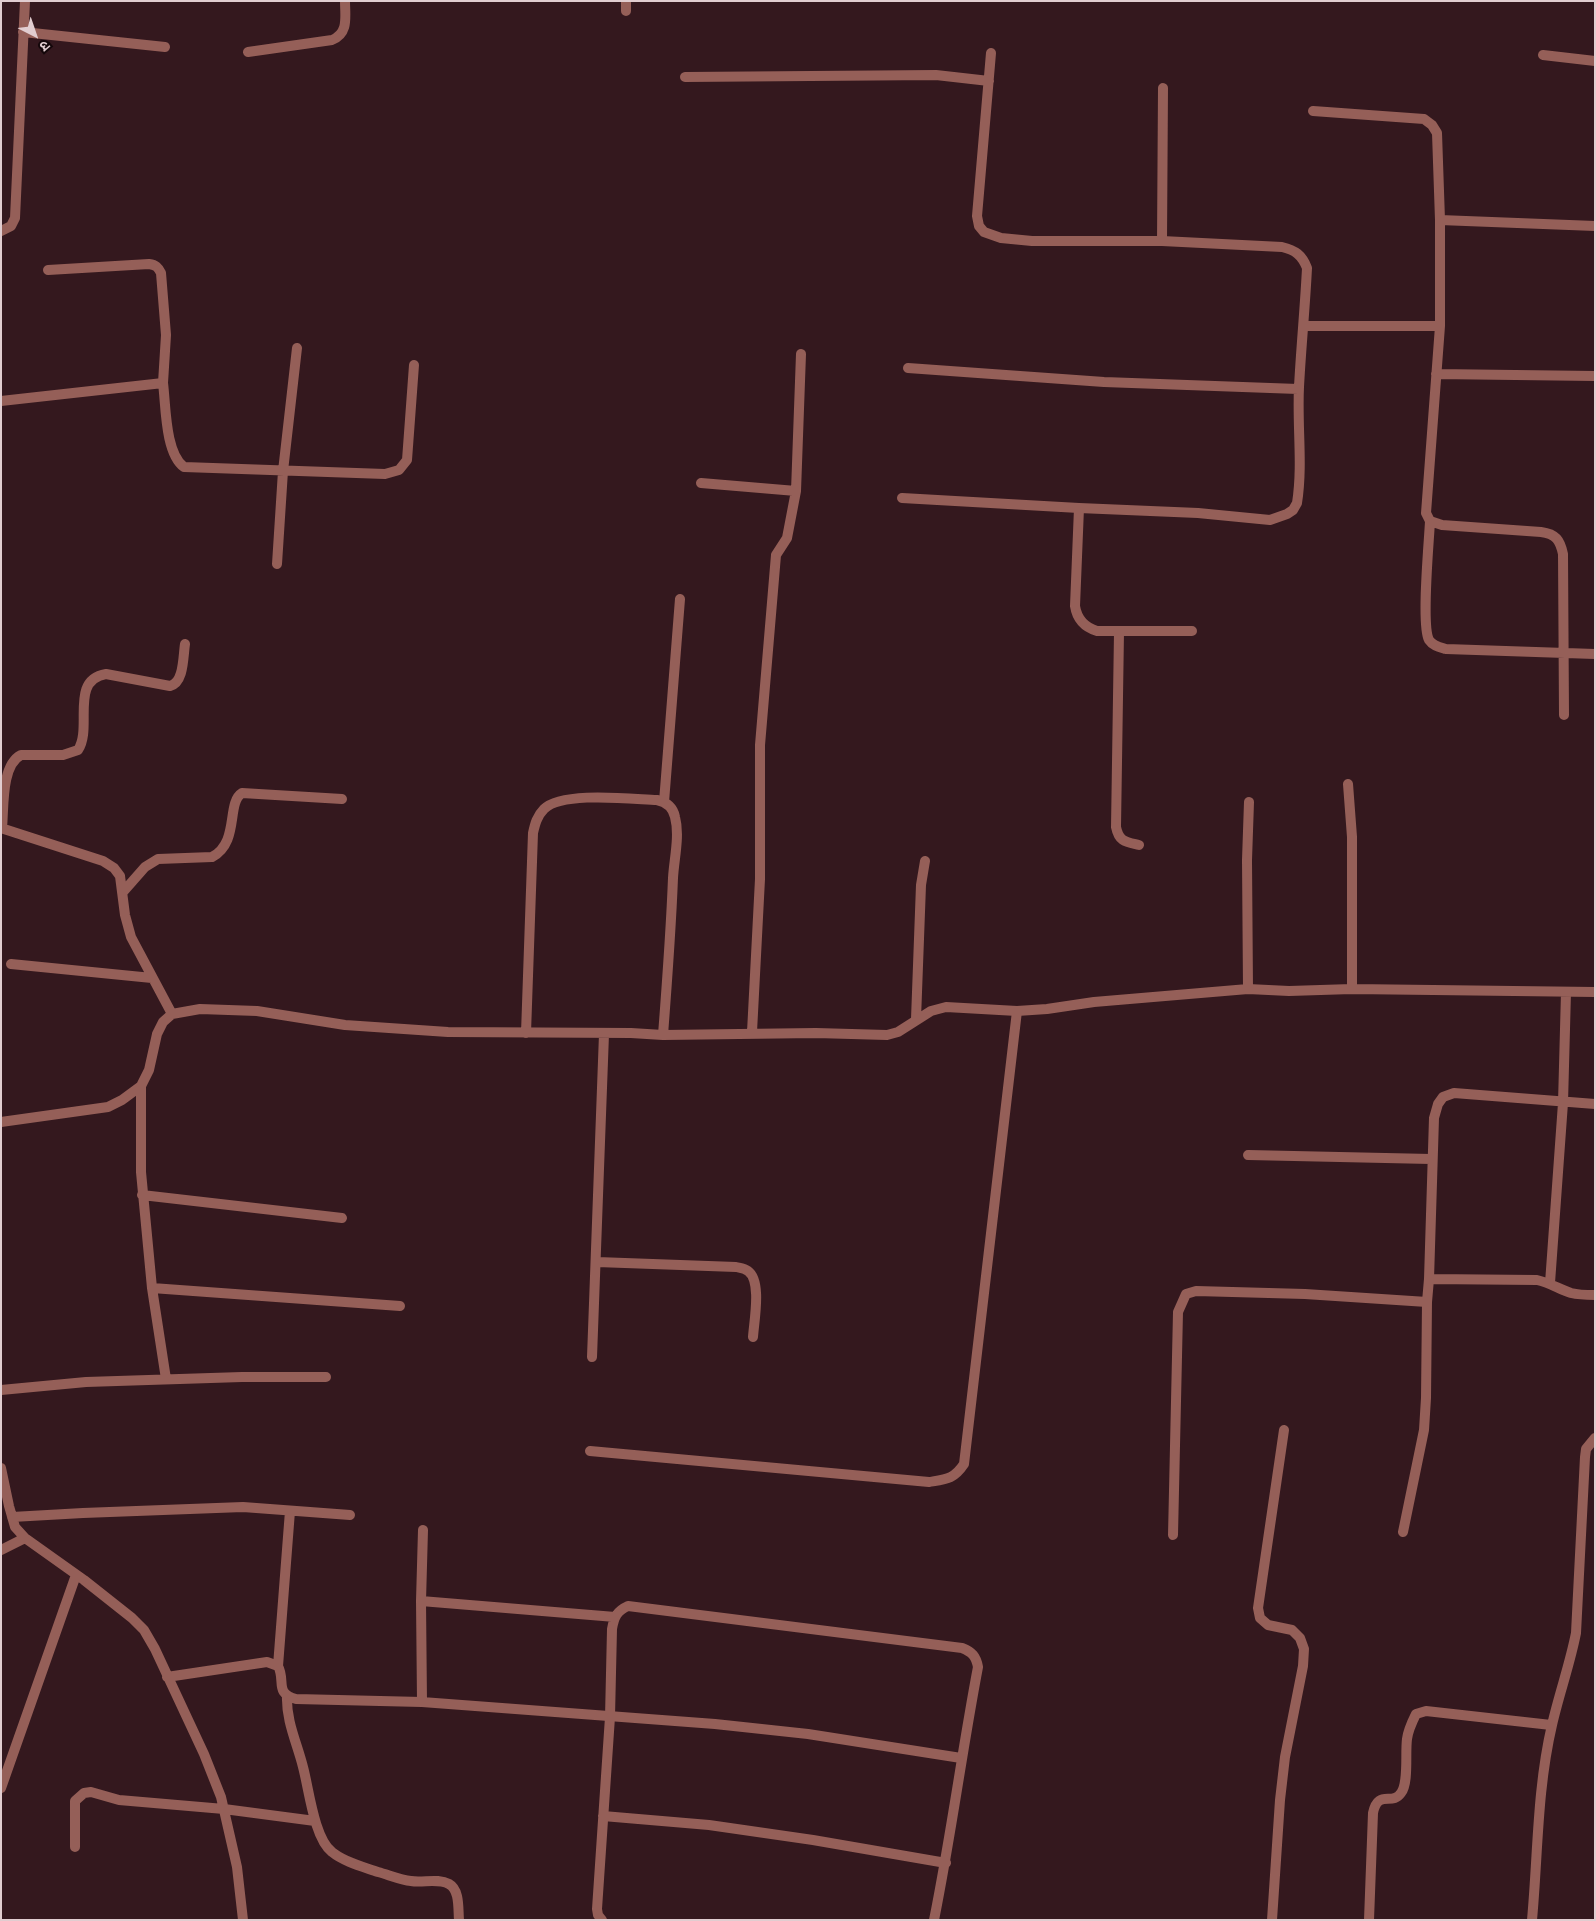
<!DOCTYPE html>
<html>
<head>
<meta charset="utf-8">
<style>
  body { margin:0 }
  #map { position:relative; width:1596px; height:1921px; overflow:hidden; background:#34181e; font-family:Jost,"Noto Sans Devanagari",sans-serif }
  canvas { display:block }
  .frame { position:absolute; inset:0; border:2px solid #e1cdd0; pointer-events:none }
  .north { position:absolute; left:10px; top:10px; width:50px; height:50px; -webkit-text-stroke:4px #14070a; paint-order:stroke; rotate:139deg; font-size:14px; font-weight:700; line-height:20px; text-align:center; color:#e1cdd0 }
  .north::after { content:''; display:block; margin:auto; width:18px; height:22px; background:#e1cdd0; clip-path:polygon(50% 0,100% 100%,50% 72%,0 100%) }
</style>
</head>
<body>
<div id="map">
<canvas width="1596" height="1921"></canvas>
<div class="frame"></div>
<div class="north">उ</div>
</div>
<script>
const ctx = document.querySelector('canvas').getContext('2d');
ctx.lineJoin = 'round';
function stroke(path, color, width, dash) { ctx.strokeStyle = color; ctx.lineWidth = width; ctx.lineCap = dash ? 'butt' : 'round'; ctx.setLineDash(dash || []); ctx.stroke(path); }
stroke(new Path2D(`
  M626,1V11
  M23,32L165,47
  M248,52L332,40C349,33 345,17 345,1
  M1543,55L1595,61
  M685,77L936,75L989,81
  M1313,111L1424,119L1432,125L1437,133L1440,220V326L1426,513L1430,521L1442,525L1541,532C1556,534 1560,540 1563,554L1564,715
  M1440,220L1595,226
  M1,231L11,226L15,218L25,1
  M1162,241L1163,88
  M1304,326H1440
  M908,368L1104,382L1298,389
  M1436,374L1595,376
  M163,383C166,406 165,453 184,467L385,474L399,470L407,460L414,365
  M1,401L163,383L166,335L161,273C158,267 156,265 149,264L48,270
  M701,483L796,491
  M902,498L1079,508L1198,513L1270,520L1287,514L1293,510L1297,503C1303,465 1297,426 1299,387C1301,348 1305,308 1307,268C1302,255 1295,250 1282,247L1162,241H1032L1001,238L984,232L979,226L977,216L991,53
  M1079,508L1075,606C1077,619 1084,627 1097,631H1192
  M1430,521C1429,543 1421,625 1429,640C1433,646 1439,647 1446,649L1595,654
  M277,564L283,471L297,348
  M1119,632L1116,827C1119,842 1126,842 1139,845
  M1348,784L1352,837V989
  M664,802L680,599
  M1,828L103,861L114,868L120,876L125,915L131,937L172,1014
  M2,828C4,808 1,765 21,755H63L78,750C93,728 69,680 106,674L170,686C184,683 183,657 185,644
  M123,892L145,867L158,859L212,857C240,842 226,803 242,793L342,799
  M11,964L152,978
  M1248,989L1247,860L1249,802
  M916,1019L921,885L925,861
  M752,1032L760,879V745L776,555L787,538L796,491L801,354
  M526,1033L533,833C535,824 537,816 544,809C562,791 631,799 657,800C666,802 673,807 675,817C680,836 674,859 673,878C671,930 667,983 663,1035
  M141,1086V1172L152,1288L400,1306
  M1,1122L108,1107L122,1100L141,1086L149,1070L157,1034L163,1022L172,1014L200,1009L257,1011L345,1025L448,1032L631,1033L663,1035L816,1033L887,1035L898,1032L931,1011L946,1007L1017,1011L1047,1009L1094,1002L1248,989L1289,991L1352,989L1595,992
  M1248,1155L1431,1159
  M142,1195L342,1218
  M597,1262L736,1267C740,1268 744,1268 748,1271C762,1281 754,1321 753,1337
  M1429,1279L1537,1280C1550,1283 1559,1289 1571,1293C1579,1295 1587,1295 1595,1295
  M1550,1283L1563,1103L1566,992
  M152,1288L166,1379
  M592,1357L604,1034
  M1,1390L86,1382L242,1377H326
  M590,1451L929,1482C947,1479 954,1479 964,1464L1017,1011
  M1,1468L9,1506L15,1527L25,1538L84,1580L132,1618L144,1630L155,1649L204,1754L221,1797L237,1867L243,1920
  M12,1517L83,1513L243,1507L350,1515
  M1403,1532L1424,1430L1426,1398L1427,1302L1429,1279L1434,1118L1438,1104L1443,1097L1454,1093L1595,1104
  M1173,1535L1178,1312L1186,1294L1196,1291L1305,1294L1427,1302
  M1,1550L25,1538
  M421,1601L615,1617
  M278,1666L290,1511
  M167,1677L267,1662L278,1666C286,1681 274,1693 296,1699L422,1702L715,1724L808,1734L961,1758
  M287,1696C286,1721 297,1743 303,1767C309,1789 314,1838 332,1852C344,1862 364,1867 378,1872C389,1875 401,1880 411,1881C423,1883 438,1878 449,1884C460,1890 458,1909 459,1920
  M422,1702L421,1601L423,1530
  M1,1788L76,1575
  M603,1816L709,1825L813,1840L946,1863
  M75,1847V1801L84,1793L91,1792L119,1800L224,1809L315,1821
  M602,1920L598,1915L597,1909L610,1717L612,1629C614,1617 617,1611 628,1606L962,1648C972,1652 976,1656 978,1667C962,1751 951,1836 934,1920
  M1272,1920L1280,1800L1285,1757L1303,1666L1304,1649L1300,1638L1292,1630L1268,1625L1260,1618L1258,1608L1284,1430
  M1369,1920L1373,1813C1378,1789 1392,1806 1401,1793C1409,1783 1405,1753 1407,1739C1408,1731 1412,1722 1416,1714L1426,1711L1551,1725
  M1532,1920C1538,1855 1537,1789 1552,1725C1559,1694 1570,1664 1576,1633L1585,1457L1586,1449L1595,1438`), '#955f58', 10);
</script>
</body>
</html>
